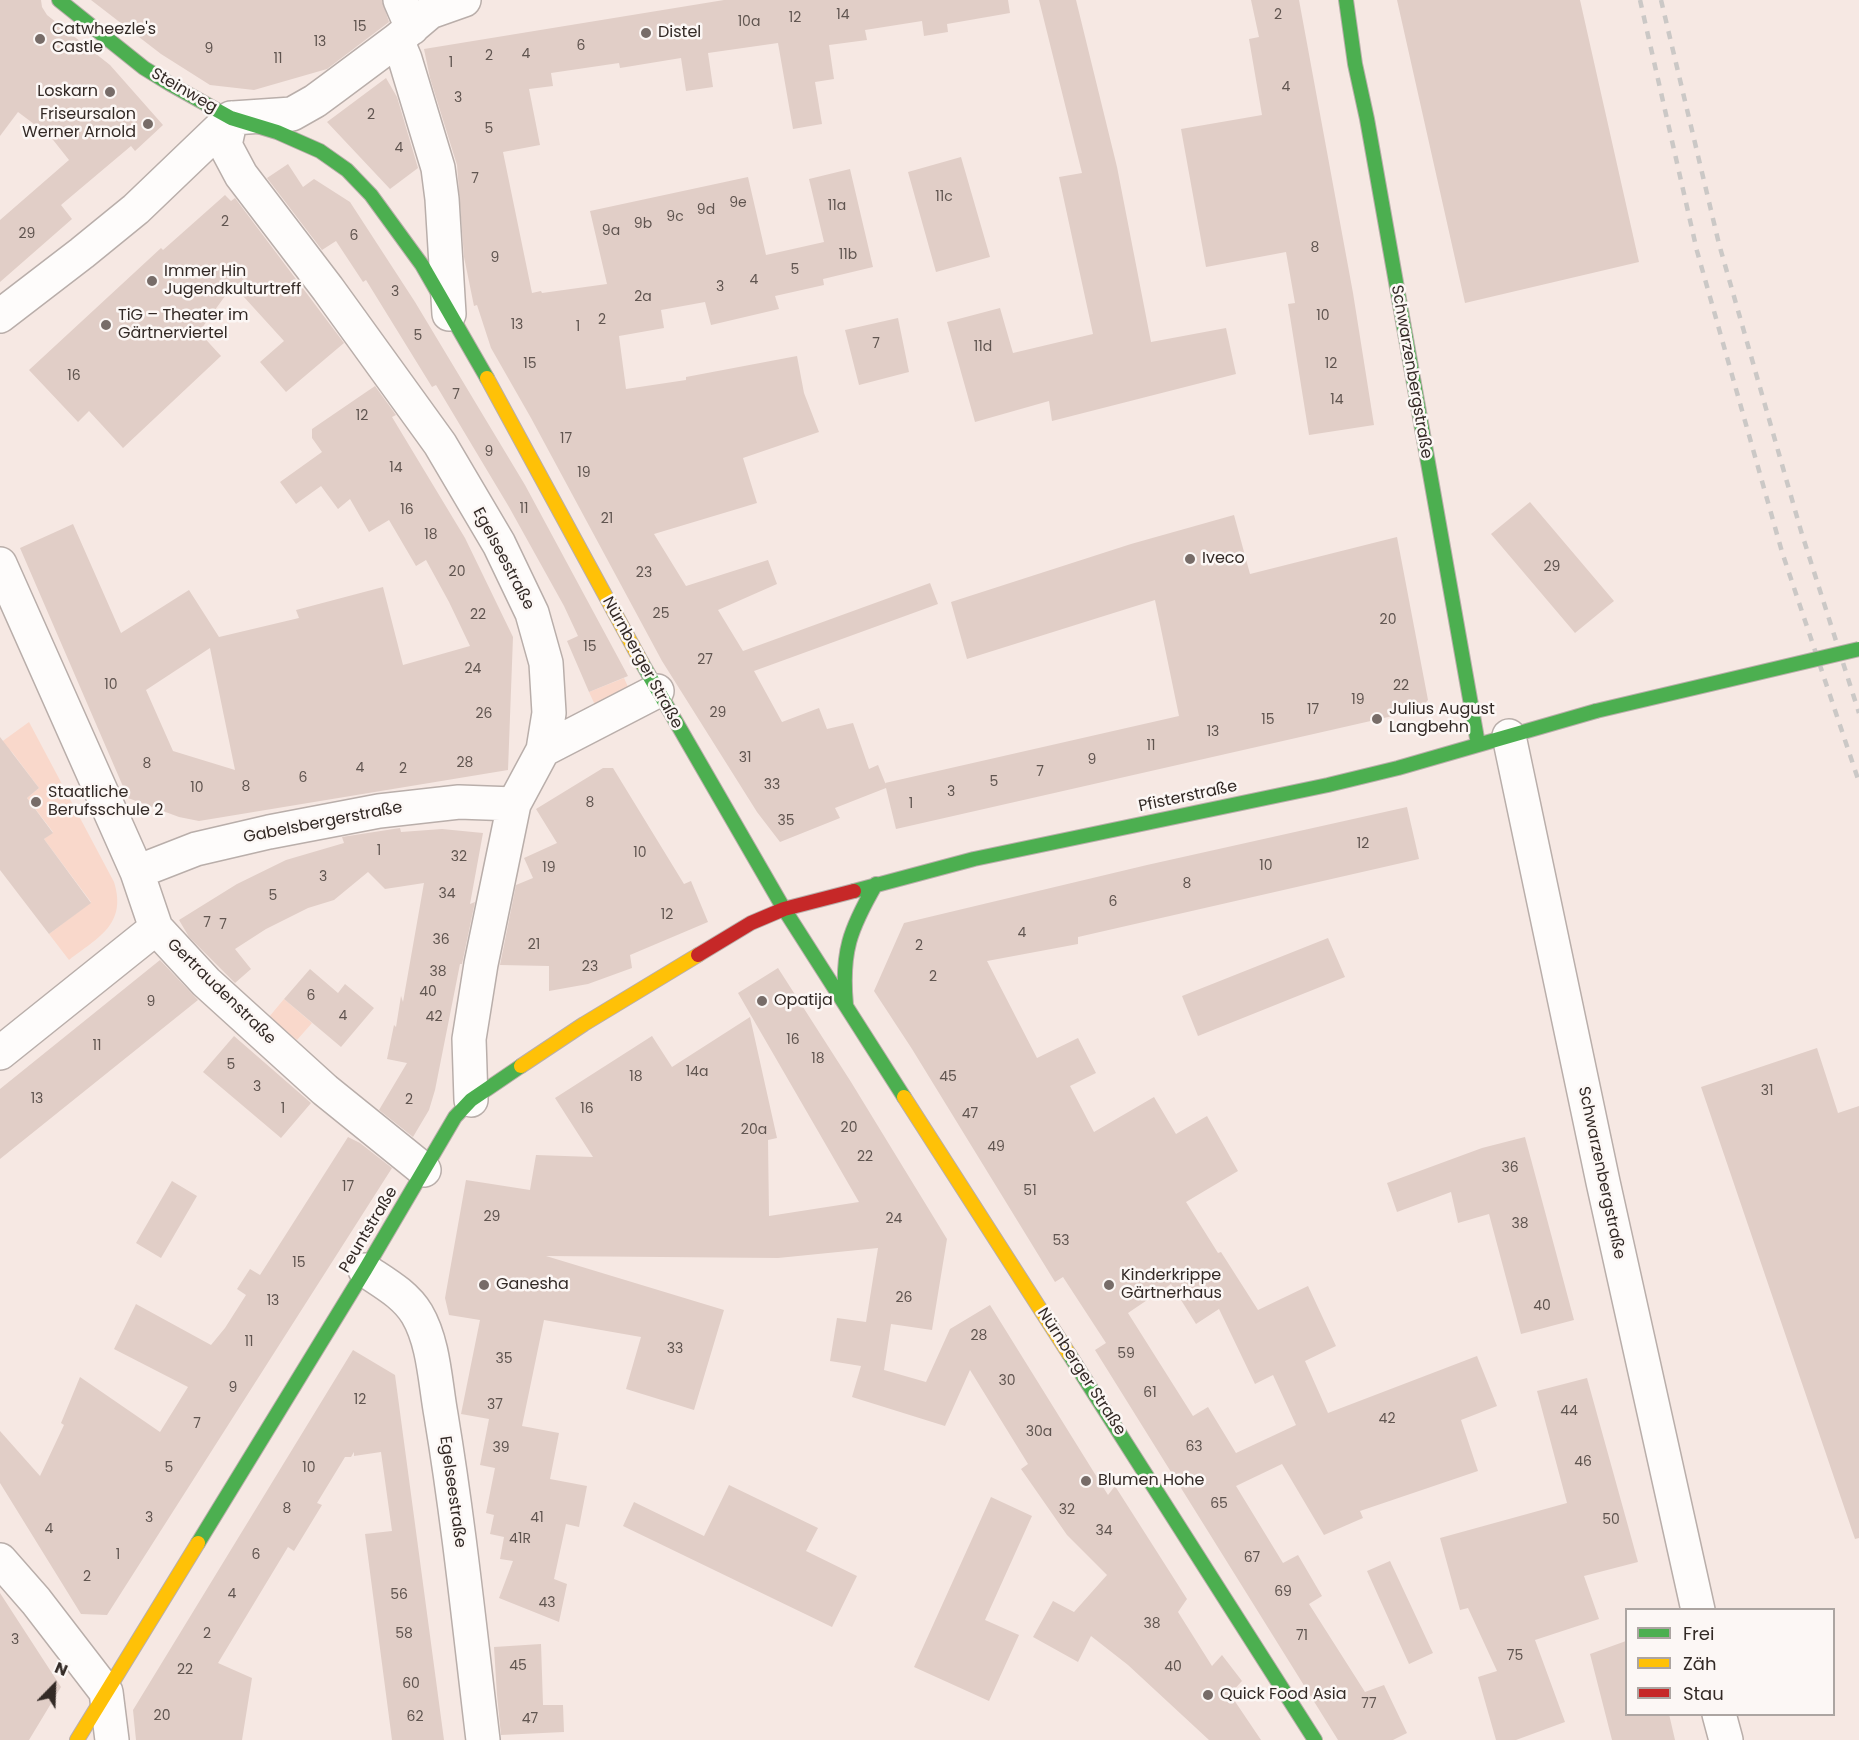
<!DOCTYPE html>
<html>
<head>
<meta charset="utf-8">
<style>
  body { margin:0 }
  #map { position:relative; width:1859px; height:1740px; overflow:hidden; background:#f6e8e3; font-family:Poppins,sans-serif }
  canvas { display:block }
  .legend { position:absolute; left:1625px; top:1608px; width:210px; height:108px; box-sizing:border-box; background:#fcf7f5; border:2px solid #aca5a2; margin:0; padding:8px 10px; list-style:none; font-size:18px; color:#332a26 }
  .legend li { display:flex; align-items:center; gap:12px; height:30px }
  .legend b { width:30px; border:2px solid #aca5a2 }
  .north { position:absolute; left:24px; top:1656px; width:60px; height:60px; -webkit-text-stroke:4px #fcf7f5; paint-order:stroke; rotate:23deg; font-size:16px; font-weight:700; line-height:24px; text-align:center; color:#332a26 }
  .north::after { content:''; display:block; margin:auto; width:21px; height:27px; background:#332a26; clip-path:polygon(50% 0,100% 100%,50% 72%,0 100%) }
</style>
</head>
<body>
<div id="map">
<canvas width="1859" height="1740"></canvas>
<ul class="legend">
<li><b style="height:8px;background:#4caf50"></b>Frei</li>
<li><b style="height:8px;background:#ffc107"></b>Zäh</li>
<li><b style="height:8px;background:#c62828"></b>Stau</li>
</ul>
<div class="north">N</div>
</div>
<script>
const ctx = document.querySelector('canvas').getContext('2d');
ctx.lineJoin = 'round';
function fillPath(path, color) { ctx.fillStyle = color; ctx.fill(path, 'evenodd'); }
function stroke(path, color, width, dash) { ctx.strokeStyle = color; ctx.lineWidth = width; ctx.lineCap = dash ? 'butt' : 'round'; ctx.setLineDash(dash || []); ctx.stroke(path); }
function label(font, color, halo, rows, align = 'center') {
  ctx.font = font + ' Poppins,sans-serif'; ctx.lineWidth = 5; ctx.setLineDash([]); ctx.textBaseline = 'middle'; ctx.strokeStyle = halo; ctx.fillStyle = color; for (const [text, x, y, turn = 0] of rows) {
    ctx.save(); ctx.translate(x, y); ctx.rotate((+turn || 0) * Math.PI / 180); ctx.textAlign = isNaN(turn) ? turn : align; if (halo) ctx.strokeText(text, 0, 0); ctx.fillText(text, 0, 0); ctx.restore();
  }
}
fillPath(new Path2D(`
  M624,678L629,689L595,705L589,692Z
  M29,722L114,882C127,924 99,937 69,960L49,934L91,902L44,839L53,832L27,798L39,788L12,752L0,743Z
  M284,999L312,1023L297,1040L269,1017Z`), '#f9d8cb');
fillPath(new Path2D(`
  M0,0H41L42,7L47,15L110,65L163,125L135,151L131,146L61,205L72,219L0,282V220L69,160L50,136L18,112L0,136Z
  M91,0H382L389,22L327,69L254,90L210,85L161,54Z
  M724,0H1008L1010,13L947,24L948,32L924,36L922,21L865,30L867,40L829,45L834,79L815,82L822,124L793,129L778,43L708,53L713,87L686,91L681,58L620,68L619,63L551,73L553,86L529,89L540,145L503,152L532,293L541,291L542,293L607,284L590,211L748,177L766,255L824,242L809,179L850,169L873,267L823,279L824,285L775,296L779,309L711,325L705,302L661,310L664,328L619,336L626,389L686,380V377L797,356L804,393L819,432L743,458L757,503L654,534L686,586L768,560L777,584L718,610L743,651L930,583L938,604L754,671L782,722L819,708L827,729L853,723L869,769L878,765L886,785L885,783L1179,716L1155,600L967,659L951,602L1131,544L1234,515L1250,574L1397,537L1428,700L1419,710L896,829L886,788L835,808L840,818L780,842L757,812L662,661L531,418L491,348L477,305L474,306L464,257L457,165L430,78L424,49Z
  M1039,0H1076L1117,167L1151,342L1226,328L1236,374L1052,421L1049,401L975,422L947,322L1000,308L1013,353L1093,334L1059,177L1082,173Z
  M1251,0H1299L1353,293L1374,425L1309,435L1288,304L1295,303L1286,252L1206,267L1181,129L1262,115L1249,39L1259,37Z
  M1397,0H1580L1639,262L1465,303Z
  M386,78L397,97L418,168L390,189L327,122Z
  M961,157L990,257L936,272L908,172Z
  M288,164L303,187L314,179L350,202L415,302L525,485L628,676L589,692L567,641L578,636L564,606L509,507L436,385L432,387L366,280L363,282L336,241L322,250L267,178Z
  M225,195L231,201L235,198L344,343L286,392L260,362L284,341L233,285L199,332L221,356L123,448L89,411L78,422L29,370L161,248L163,250Z
  M898,318L909,372L859,385L845,330Z
  M375,386L396,415L392,417L465,538L513,637L508,770L199,821L179,817L128,798L20,548L73,524L121,633L189,590L219,637L299,618L296,610L383,587L403,665L470,646L449,602L426,560L416,566L389,520L369,532L350,499L338,509L321,486L296,504L280,482L322,452L312,438V429ZM210,648L235,770L173,751L146,690Z
  M1530,502L1614,601L1575,633L1491,534Z
  M0,737L39,788L27,798L53,833L44,839L91,903L49,934L0,870Z
  M603,768H613L684,884L691,881L708,922L630,955L632,968L588,984L549,991V966L500,965L516,885L533,878L524,858L557,843L536,809Z
  M1407,807L1419,859L1078,937V944L987,961L1037,1058L1078,1038L1096,1073L1070,1086L1094,1132L1154,1097L1176,1134L1207,1116L1238,1171L1186,1202L1218,1253L1221,1252L1258,1310L1308,1286L1336,1346L1305,1361L1328,1413L1477,1356L1497,1406L1461,1420L1478,1471L1360,1511L1363,1518L1324,1535L1282,1464L1236,1486L1283,1563L1298,1555L1322,1596L1309,1604L1365,1692L1384,1685L1407,1733L1393,1740H1338L1095,1350L1106,1343L1063,1277L1055,1282L912,1049L874,991L904,923L1147,865ZM1171,1284L1196,1324L1219,1309L1255,1384L1273,1375L1296,1425L1236,1453L1208,1407L1193,1416L1128,1313Z
  M400,828L401,832L442,829L483,833L470,904L475,902L462,964H460L435,1090L429,1110L413,1137L379,1110L407,1063L387,1059L394,1025L396,1027L401,996L403,1002L424,883L385,889L368,872L334,900L308,908L266,929L235,949L251,969L235,983L189,937L179,920L237,884L286,860L344,843L342,837Z
  M1328,938L1345,977L1198,1036L1182,996Z
  M160,960L198,1000L0,1159V1089Z
  M778,968L851,1082L947,1239L932,1330L891,1324L884,1370L926,1382L950,1329L990,1305L1108,1495L1115,1486L1187,1599L1178,1612L1212,1666L1222,1655L1242,1681L1230,1694L1261,1740H1209L1128,1665L1091,1636L1078,1662L1033,1637L1053,1601L1074,1612L1107,1575L1067,1535L1021,1469L1028,1464L970,1370L945,1426L852,1397L861,1366L830,1361L837,1318L866,1322L878,1248L778,1258L546,1256L724,1310L694,1410L626,1389L641,1337L544,1320L522,1426L559,1433L550,1479L587,1486L579,1527L566,1524L554,1579L567,1584L559,1622L499,1598L513,1561L500,1559L504,1537L490,1534L494,1515L486,1513L495,1468L480,1465L489,1419L461,1414L480,1320L449,1315L445,1298L466,1180L530,1190L536,1155L593,1157L555,1098L652,1036L672,1067L750,1017L777,1138L768,1140L769,1216L859,1202L738,993Z
  M310,969L338,993L345,984L374,1008L341,1047L284,999Z
  M234,1036L311,1103L281,1138L203,1072Z
  M1817,1048L1838,1113L1859,1106V1538L1855,1539L1701,1087Z
  M348,1137L360,1143L392,1168L107,1615L81,1614L0,1483V1431L40,1476L64,1425L61,1423L80,1377L160,1432L188,1387L114,1349L136,1304L211,1345L225,1328L246,1295L237,1289L250,1269L260,1275Z
  M1525,1137L1574,1320L1521,1334L1489,1214L1458,1223L1451,1192L1397,1212L1387,1183L1482,1148Z
  M172,1181L197,1196L161,1258L136,1243Z
  M353,1350L395,1375L444,1740H392L365,1534L392,1531L381,1452L354,1456V1452L351,1457H345L317,1503L322,1505L294,1551L288,1547L218,1663L252,1678L242,1740H136L133,1710Z
  M1587,1378L1638,1562L1584,1576L1599,1619L1535,1640L1565,1722L1516,1740H1496L1478,1677L1497,1671L1468,1608L1460,1610L1440,1538L1567,1503L1537,1391Z
  M729,1485L818,1528L806,1551L857,1576L832,1627L623,1526L634,1502L704,1536Z
  M991,1497L1032,1516L985,1620L1019,1635L989,1701L914,1667Z
  M1390,1561L1433,1653L1409,1664L1367,1571Z
  M0,1593L61,1687L29,1740H0Z
  M1626,1641V1714H1669L1675,1740H1612L1590,1654Z
  M541,1644L543,1705H563L564,1732L501,1735L497,1695L494,1647Z`), '#e1cec7');
const street = new Path2D(`
  M400,0L412,28
  M397,40L405,59L438,168L442,199L449,314
  M231,118L225,145L241,175L328,289L440,444L499,544L532,613L546,663L549,713L543,750L514,804L481,964L469,1039L471,1100
  M233,118L292,114L315,101L334,87L397,40L430,12L464,0
  M0,316L82,253L136,209L231,118
  M0,564L137,872L156,928L206,982L325,1090L424,1170
  M1509,736L1603,1182L1698,1610
  M543,750L657,691
  M137,872L196,849L269,832L379,811L459,802L514,804
  M0,1053L156,928
  M365,1270C384,1283 405,1294 417,1314C434,1343 435,1382 441,1415C459,1523 470,1632 483,1740
  M0,1560L36,1601L106,1692L112,1740
  M1719,1714L1726,1740`);
const fast = new Path2D(`
  M59,0L144,68L170,84L231,118L277,132L320,151L347,170L371,195L422,265L487,378
  M1346,0L1355,64L1367,119L1478,744
  M642,663L784,909L904,1097
  M854,891L974,859L1328,785L1398,768L1596,711
  M846,1005C841,952 850,929 876,884
  M1069,1354L1315,1740
  M198,1543L365,1270L455,1117L471,1100L521,1066`);
const slow = new Path2D(`
  M487,378L642,663
  M521,1066L584,1024L698,955
  M904,1097L1069,1354
  M77,1740L198,1543`);
const jam = new Path2D(`
  M698,955L751,923L784,909L854,891`);
stroke(street, '#b9aeaa', 36);
stroke(fast, '#b9aeaa', 16);
stroke(slow, '#b9aeaa', 16);
stroke(jam, '#b9aeaa', 16);
stroke(street, '#fefcfb', 33);
stroke(fast, '#4caf50', 14);
stroke(slow, '#ffc107', 14);
stroke(jam, '#c62828', 14);
stroke(new Path2D(`
  M1640,0L1697,251L1782,552L1859,782
  M1661,0L1719,244L1801,531L1859,713`), '#cbc8c6', 4.5, [8, 8]);
const fastBridge = new Path2D(`
  M1596,711L1859,649`);
stroke(fastBridge, '#b9aeaa', 16, []);
stroke(fastBridge, '#4caf50', 14);
for (const [x, y, r, color] of [
  [646,33,6,"#776c68"],
  [40,39,6,"#776c68"],
  [110,92,6,"#776c68"],
  [148,124,6,"#776c68"],
  [152,281,6,"#776c68"],
  [106,325,6,"#776c68"],
  [1190,559,6,"#776c68"],
  [1377,719,6,"#776c68"],
  [36,802,6,"#776c68"],
  [762,1001,6,"#776c68"],
  [484,1285,6,"#776c68"],
  [1109,1285,6,"#776c68"],
  [1086,1481,6,"#776c68"],
  [1208,1695,6,"#776c68"]
]) { const dot = new Path2D(); dot.arc(x, y, r, 0, 2 * Math.PI); ctx.fillStyle = color; ctx.fill(dot); stroke(dot, '#fcf7f5', 2); }
label('14px', '#605550', null, [
  ["14",843,15],
  ["2",1278,15],
  ["12",795,18],
  ["10a",749,22],
  ["15",360,27],
  ["13",320,42],
  ["6",581,46],
  ["9",209,49],
  ["4",526,54],
  ["2",489,56],
  ["11",278,59],
  ["1",451,63],
  ["4",1286,87],
  ["3",458,98],
  ["2",371,115],
  ["5",489,129],
  ["4",399,148],
  ["7",475,179],
  ["11c",944,197],
  ["9e",738,203],
  ["11a",837,206],
  ["9d",706,210],
  ["9c",675,217],
  ["2",225,222],
  ["9b",643,224],
  ["9a",611,231],
  ["29",27,234],
  ["6",354,236],
  ["8",1315,248],
  ["11b",848,255],
  ["9",495,258],
  ["5",795,270],
  ["4",754,280],
  ["3",720,287],
  ["3",395,292],
  ["2a",643,297],
  ["10",1323,316],
  ["2",602,320],
  ["13",517,325],
  ["1",578,327],
  ["5",418,336],
  ["7",876,344],
  ["11d",983,347],
  ["15",530,364],
  ["12",1331,364],
  ["16",74,376],
  ["7",456,395],
  ["14",1337,400],
  ["12",362,416],
  ["17",566,439],
  ["9",489,452],
  ["14",396,468],
  ["19",584,473],
  ["11",524,509],
  ["16",407,510],
  ["21",607,519],
  ["18",431,535],
  ["29",1552,567],
  ["20",457,572],
  ["23",644,573],
  ["25",661,614],
  ["22",478,615],
  ["20",1388,620],
  ["15",590,647],
  ["27",705,660],
  ["24",473,669],
  ["10",111,685],
  ["22",1401,686],
  ["19",1358,700],
  ["17",1313,710],
  ["29",718,713],
  ["26",484,714],
  ["15",1268,720],
  ["13",1213,732],
  ["11",1151,746],
  ["31",745,758],
  ["9",1092,760],
  ["28",465,763],
  ["8",147,764],
  ["4",360,768],
  ["2",403,769],
  ["7",1040,772],
  ["6",303,778],
  ["5",994,782],
  ["33",772,785],
  ["8",246,787],
  ["10",197,788],
  ["3",951,792],
  ["8",590,803],
  ["1",911,804],
  ["35",786,821],
  ["12",1363,844],
  ["1",379,851],
  ["10",640,853],
  ["32",459,857],
  ["10",1266,866],
  ["19",549,868],
  ["3",323,877],
  ["8",1187,884],
  ["34",447,894],
  ["5",273,896],
  ["6",1113,902],
  ["12",667,915],
  ["7",207,923],
  ["7",223,925],
  ["4",1022,933],
  ["36",441,940],
  ["21",534,945],
  ["2",919,946],
  ["23",590,967],
  ["38",438,972],
  ["2",933,977],
  ["40",428,992],
  ["6",311,996],
  ["9",151,1002],
  ["4",343,1016],
  ["42",434,1017],
  ["16",793,1040],
  ["11",97,1046],
  ["18",818,1059],
  ["5",231,1065],
  ["14a",697,1072],
  ["18",636,1077],
  ["45",948,1077],
  ["3",257,1087],
  ["31",1767,1091],
  ["13",37,1099],
  ["2",409,1100],
  ["1",283,1109],
  ["16",587,1109],
  ["47",970,1114],
  ["20",849,1128],
  ["20a",754,1130],
  ["49",996,1147],
  ["22",865,1157],
  ["36",1510,1168],
  ["17",348,1187],
  ["51",1030,1191],
  ["29",492,1217],
  ["24",894,1219],
  ["38",1520,1224],
  ["53",1061,1241],
  ["15",299,1263],
  ["26",904,1298],
  ["13",273,1301],
  ["40",1542,1306],
  ["28",979,1336],
  ["11",249,1342],
  ["33",675,1349],
  ["59",1126,1354],
  ["35",504,1359],
  ["30",1007,1381],
  ["9",233,1388],
  ["61",1150,1393],
  ["12",360,1400],
  ["37",495,1405],
  ["44",1569,1411],
  ["42",1387,1419],
  ["7",197,1424],
  ["30a",1039,1432],
  ["63",1194,1447],
  ["39",501,1448],
  ["46",1583,1462],
  ["5",169,1468],
  ["10",309,1468],
  ["65",1219,1504],
  ["8",287,1509],
  ["32",1067,1510],
  ["3",149,1518],
  ["41",537,1518],
  ["50",1611,1520],
  ["4",49,1529],
  ["34",1104,1531],
  ["41R",520,1539],
  ["1",118,1555],
  ["6",256,1555],
  ["67",1252,1558],
  ["2",87,1577],
  ["69",1283,1592],
  ["4",232,1594],
  ["56",399,1595],
  ["43",547,1603],
  ["38",1152,1624],
  ["2",207,1634],
  ["58",404,1634],
  ["71",1302,1636],
  ["3",15,1640],
  ["75",1515,1656],
  ["45",518,1666],
  ["40",1173,1667],
  ["22",185,1670],
  ["60",411,1684],
  ["77",1369,1704],
  ["20",162,1716],
  ["62",415,1717],
  ["47",530,1719]
]);
label('16px', '#332a26', '#fcf7f5', [
  ["Catwheezle's",52,30],
  ["Castle",52,48],
  ["Distel",658,33],
  ["Loskarn",98,92,"right"],
  ["Friseursalon",136,115,"right"],
  ["Werner Arnold",136,133,"right"],
  ["Immer Hin",164,272],
  ["Jugendkulturtreff",164,290],
  ["TiG – Theater im",118,316],
  ["Gärtnerviertel",118,334],
  ["Iveco",1202,559],
  ["Julius August",1389,710],
  ["Langbehn",1389,728],
  ["Staatliche",48,793],
  ["Berufsschule 2",48,811],
  ["Opatija",774,1001],
  ["Kinderkrippe",1121,1276],
  ["Gärtnerhaus",1121,1294],
  ["Ganesha",496,1285],
  ["Blumen Hohe",1098,1481],
  ["Quick Food Asia",1220,1695]
], 'left');
label('16px', '#332a26', '#fcf7f5', [
  ["Steinweg",184,91,30],
  ["Schwarzenbergstraße",1411,372,80],
  ["Egelseestraße",503,559,62],
  ["Nürnberger Straße",642,663,61],
  ["Pfisterstraße",1188,797,-12],
  ["Gabelsbergerstraße",323,823,-11],
  ["Gertraudenstraße",221,992,44],
  ["Schwarzenbergstraße",1601,1173,78],
  ["Peuntstraße",369,1230,-59],
  ["Nürnberger Straße",1081,1372,57],
  ["Egelseestraße",452,1492,82]
]);
</script>
</body>
</html>
